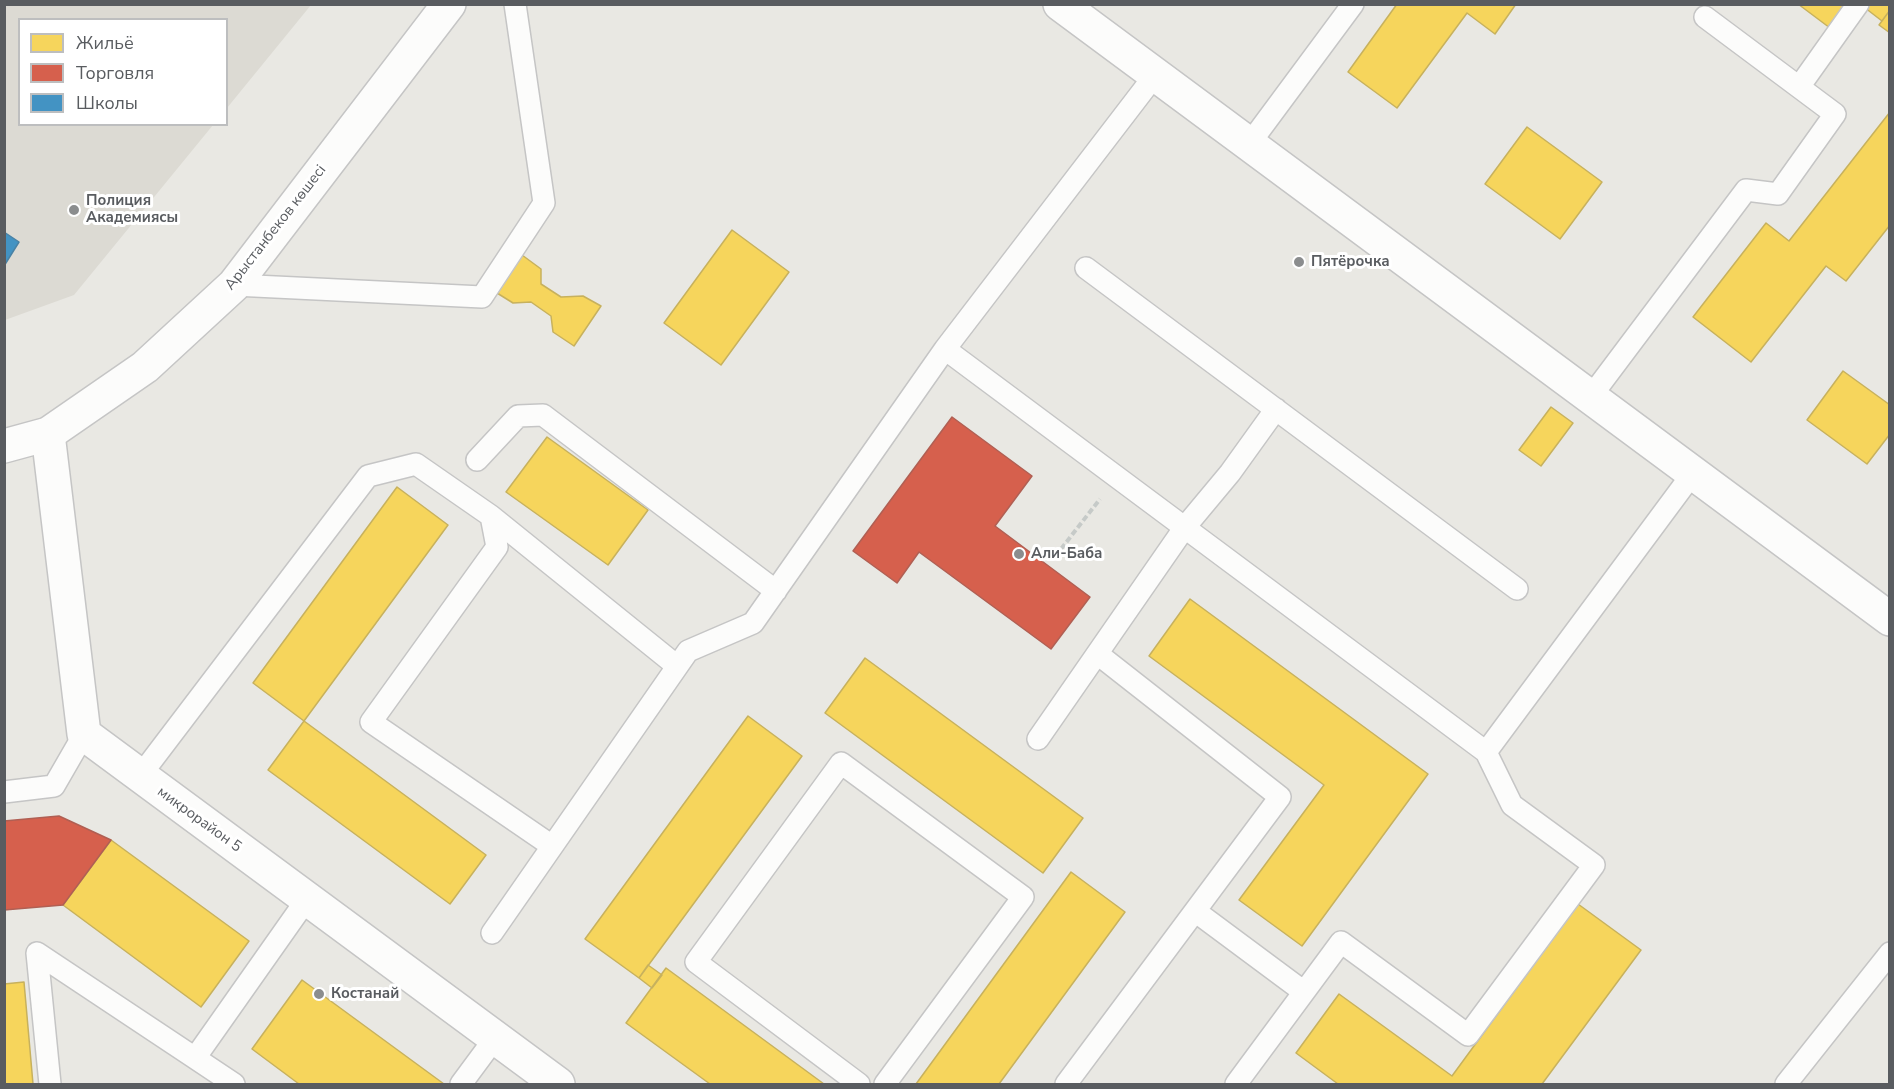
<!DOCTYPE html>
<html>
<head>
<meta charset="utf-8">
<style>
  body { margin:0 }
  #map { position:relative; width:1894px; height:1089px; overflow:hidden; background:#e9e8e3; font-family:"Nunito Sans",sans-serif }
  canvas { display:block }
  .frame { position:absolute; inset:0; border:6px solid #595c60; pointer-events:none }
  .legend { position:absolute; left:18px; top:18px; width:210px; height:108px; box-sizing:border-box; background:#fff; border:2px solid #bdbebf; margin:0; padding:8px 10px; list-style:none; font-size:18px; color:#595c60 }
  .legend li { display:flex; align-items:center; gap:12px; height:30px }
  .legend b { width:30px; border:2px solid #bdbebf }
</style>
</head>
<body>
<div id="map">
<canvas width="1894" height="1089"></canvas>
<div class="frame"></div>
<ul class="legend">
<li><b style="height:16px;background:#f6d55c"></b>Жильё</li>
<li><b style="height:16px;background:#d6604d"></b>Торговля</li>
<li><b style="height:16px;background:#4393c3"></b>Школы</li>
</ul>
</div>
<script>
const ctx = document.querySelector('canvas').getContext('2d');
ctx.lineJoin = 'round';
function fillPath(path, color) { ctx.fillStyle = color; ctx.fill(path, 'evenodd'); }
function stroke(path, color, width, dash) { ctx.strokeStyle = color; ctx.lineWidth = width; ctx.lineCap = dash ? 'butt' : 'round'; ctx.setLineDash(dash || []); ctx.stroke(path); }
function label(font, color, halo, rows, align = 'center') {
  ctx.font = font + ' "Nunito Sans",sans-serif'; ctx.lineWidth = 6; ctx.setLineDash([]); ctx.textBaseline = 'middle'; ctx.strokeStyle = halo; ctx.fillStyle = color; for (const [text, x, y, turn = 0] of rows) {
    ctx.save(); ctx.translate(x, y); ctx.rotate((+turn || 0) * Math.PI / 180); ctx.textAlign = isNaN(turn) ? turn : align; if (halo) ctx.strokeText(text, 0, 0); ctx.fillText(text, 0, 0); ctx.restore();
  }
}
fillPath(new Path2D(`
  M4,5H311L227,108L226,20H20V124L213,125L74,295L5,320Z`), '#dcdad3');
const homes = new Path2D(`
  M1397,4H1516L1495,34L1467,13L1397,108L1348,72Z
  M1798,4H1847L1830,28Z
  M1860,4H1890V10L1882,21Z
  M1890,10V33L1879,25Z
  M1890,112V225L1846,281L1826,266L1751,362L1693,317L1766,223L1789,241Z
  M1527,127L1602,182L1560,239L1485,184Z
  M732,230L789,272L721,365L664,323Z
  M522,255L541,269V284L561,297L583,296L601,306L574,346L553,332L551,316L531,302L513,303L497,293Z
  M1843,371L1890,405V434L1867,464L1807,420Z
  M1551,407L1573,423L1541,466L1519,450Z
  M547,437L648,510L608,565L506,492Z
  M397,487L448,525L304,721L253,683Z
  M1190,599L1428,774L1302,946L1239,900L1324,785L1149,656Z
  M865,658L1083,818L1043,873L825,713Z
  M748,716L802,756L639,978L585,939Z
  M304,721L486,855L450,904L268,770Z
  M111,840L249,941L201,1007L63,905Z
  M1071,872L1125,912L999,1084H916Z
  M1578,904L1641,950L1542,1084H1338L1296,1053L1339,994L1452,1076Z
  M648,965L662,975L652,988L639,978Z
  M666,968L824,1084H710L626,1023Z
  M302,980L444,1084H299L252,1049Z
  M24,982L33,1084H4V984Z`);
fillPath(homes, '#f6d55c');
stroke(homes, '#c7b15d', 1.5);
const shops = new Path2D(`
  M952,417L1032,476L995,526L1090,597L1051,649L919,552L897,583L853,551Z
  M59,816L111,840L63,905L4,910V821Z`);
fillPath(shops, '#d6604d');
stroke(shops, '#b05f53', 1.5);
const schools = new Path2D(`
  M4,232L19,242L4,266Z`);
fillPath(schools, '#4393c3');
stroke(schools, '#4a82a5', 1.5);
const lane = new Path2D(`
  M1799,87L1858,4
  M1250,143L1353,4
  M1086,268L1517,589
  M234,285L482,297L544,203L515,4
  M945,349L1486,752L1512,805L1594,865L1468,1035L1341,942L1236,1084
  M1589,399L1746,190L1778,194L1835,114L1705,17
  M477,460L518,416L543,415L776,591
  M491,516L677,666
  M1038,739L1185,527L1230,473L1276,409
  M1486,752L1693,473
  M140,776L368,476L416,464L491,516L497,547L371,722L552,846
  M4,792L54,786L84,734
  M1195,911L1304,992
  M492,933L688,651L753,623L945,349L1155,75
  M50,1084L37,953L195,1058
  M234,1084L195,1058L307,899
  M461,1084L495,1038
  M859,1084L696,962L841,763L1023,897L885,1084
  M1066,1084L1280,797L1099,655
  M1786,1084L1890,953`);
const street = new Path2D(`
  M1060,4L1890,619
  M48,434L84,734L558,1084`);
const secondary = new Path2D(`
  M4,446L48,434L145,367L234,285L449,4`);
stroke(lane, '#c5c5c5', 24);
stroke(street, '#c5c5c5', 36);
stroke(secondary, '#c5c5c5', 36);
stroke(new Path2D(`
  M1061,549L1100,499`), '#c6cac8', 4, [6, 3]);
stroke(lane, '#fcfcfb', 21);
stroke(street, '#fcfcfb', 33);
stroke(secondary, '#fcfcfb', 33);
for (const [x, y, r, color] of [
  [74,210,6,"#8b8d8e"],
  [1299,262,6,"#8b8d8e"],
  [1019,554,6,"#8b8d8e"],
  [319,994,6,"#8b8d8e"]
]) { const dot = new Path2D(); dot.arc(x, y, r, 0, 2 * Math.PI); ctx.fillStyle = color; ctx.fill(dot); stroke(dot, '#fff', 2); }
label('bold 15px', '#595c60', '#fff', [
  ["Полиция",86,201],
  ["Академиясы",86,218],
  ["Пятёрочка",1311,262],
  ["Али-Баба",1031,554],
  ["Костанай",331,994]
], 'left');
label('15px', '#595c60', '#fff', [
  ["Арыстанбеков көшесі",276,228,-52],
  ["микрорайон 5",199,820,36]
]);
</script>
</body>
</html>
